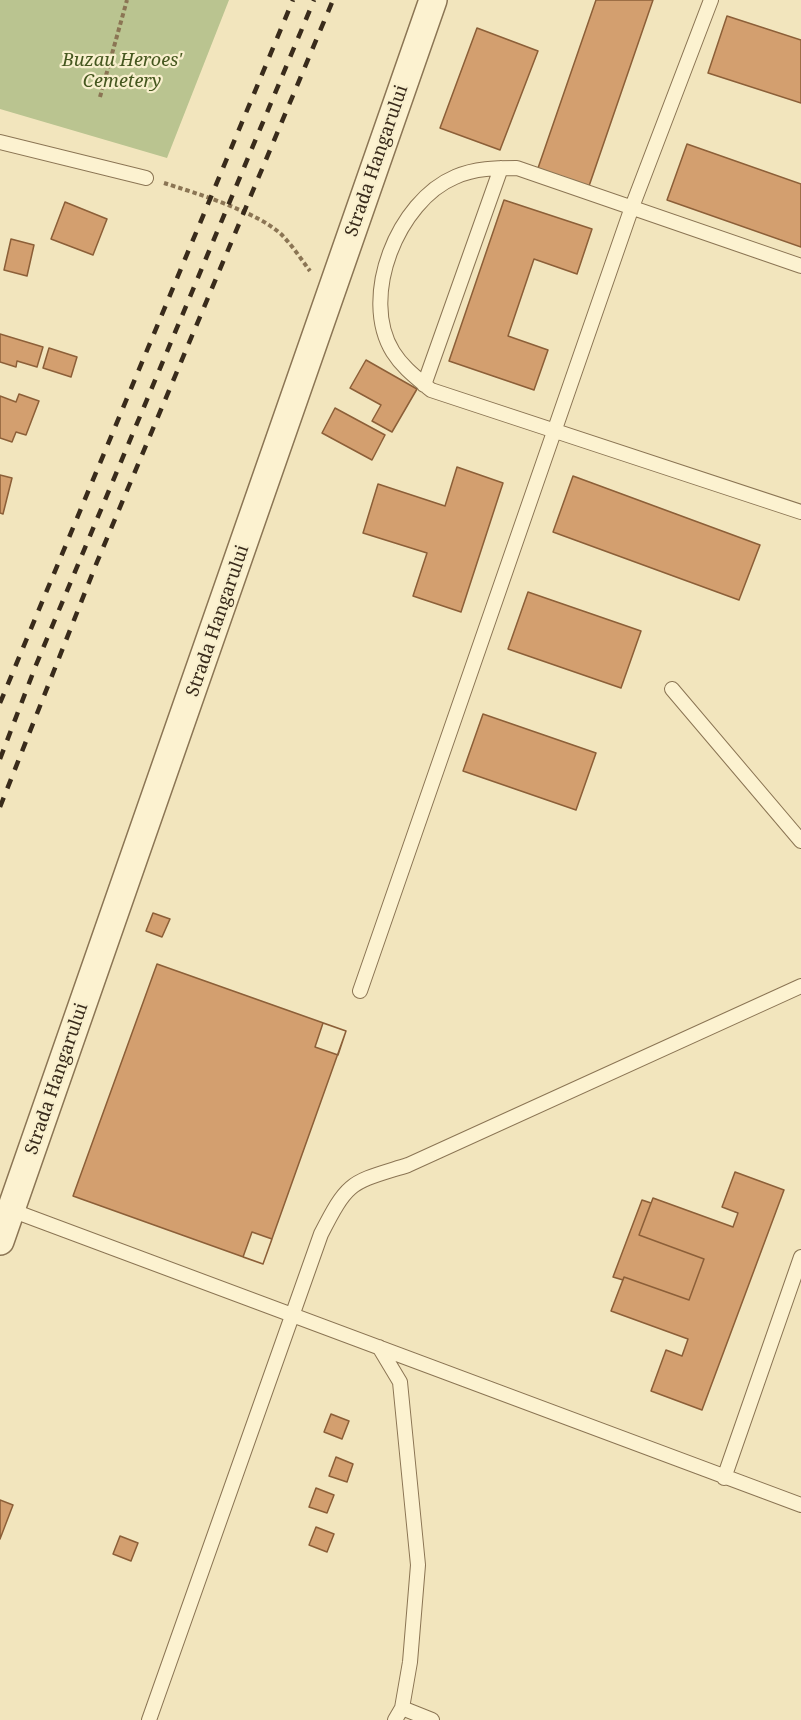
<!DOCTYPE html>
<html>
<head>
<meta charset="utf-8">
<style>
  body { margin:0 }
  canvas { display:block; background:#f2e5bd }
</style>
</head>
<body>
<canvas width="801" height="1720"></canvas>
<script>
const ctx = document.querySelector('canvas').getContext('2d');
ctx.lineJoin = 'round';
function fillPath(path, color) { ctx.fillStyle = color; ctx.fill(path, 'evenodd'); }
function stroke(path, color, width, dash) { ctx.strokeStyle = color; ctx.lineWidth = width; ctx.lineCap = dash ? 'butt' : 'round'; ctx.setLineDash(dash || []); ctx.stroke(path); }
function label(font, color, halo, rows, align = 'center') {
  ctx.font = font + ' "Noto Serif",serif'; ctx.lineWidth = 4.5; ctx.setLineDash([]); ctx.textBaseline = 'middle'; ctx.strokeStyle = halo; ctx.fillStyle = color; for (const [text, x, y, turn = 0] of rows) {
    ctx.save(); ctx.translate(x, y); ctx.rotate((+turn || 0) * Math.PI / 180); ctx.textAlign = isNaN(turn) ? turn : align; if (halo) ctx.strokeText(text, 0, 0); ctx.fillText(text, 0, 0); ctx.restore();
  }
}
fillPath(new Path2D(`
  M0,0H229L167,158L0,109Z`), '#bac490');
const building = new Path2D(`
  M596,0H653L588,189L537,171Z
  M727,16L801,40V103L708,73Z
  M477,28L538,51L500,150L440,128Z
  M687,144L801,184V247L667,200Z
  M504,200L592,229L577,274L534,259L508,336L548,350L534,390L449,361Z
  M65,202L107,219L93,255L51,239Z
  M11,239L34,245L27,276L4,270Z
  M0,334L43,347L37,367L17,361L16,367L0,362Z
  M49,348L77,357L71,377L43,368Z
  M366,360L417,389L392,432L372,421L381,405L350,388Z
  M19,394L39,401L26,435L16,432L12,442L0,438V396L16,402Z
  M335,408L385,435L372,460L322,433Z
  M457,467L503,483L461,612L413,596L427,553L363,533L378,484L445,506Z
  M0,475L12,478L3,514L0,513Z
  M573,476L760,545L739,600L553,532Z
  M528,592L641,631L621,688L508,649Z
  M483,714L596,753L576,810L463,771Z
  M153,913L170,919L162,937L146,931Z
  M157,964L346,1031L263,1264L73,1196Z
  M323,1023L346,1031L338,1055L315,1047Z
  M735,1172L784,1190L702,1410L651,1391L666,1350L682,1356L688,1339L611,1311L624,1277L689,1300L704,1259L639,1235L653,1198L733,1227L738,1213L722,1207Z
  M642,1200L651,1203L639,1235L704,1259L689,1300L624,1277L623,1280L613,1277Z
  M252,1232L272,1239L263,1264L243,1257Z
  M331,1414L349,1421L342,1439L324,1432Z
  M336,1457L353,1464L347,1482L329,1476Z
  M316,1488L334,1495L327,1513L309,1507Z
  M0,1500L13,1505L0,1539Z
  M316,1527L334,1534L327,1552L309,1545Z
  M120,1536L138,1543L131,1561L113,1554Z`);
fillPath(building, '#d39f6f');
stroke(building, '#8c5f38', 1.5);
const lane = new Path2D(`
  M0,142L146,178
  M801,266L517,168C496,168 475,168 455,177C398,201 359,297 393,352C403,368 417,378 431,390L801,512
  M424,385L501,168
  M672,689L801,841
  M360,991L632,207L711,0
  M11,1210L801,1505
  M379,1347L400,1382L418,1565L410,1662L402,1708L395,1720
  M724,1478L801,1257
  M402,1708L432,1720
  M149,1720L321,1234C349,1179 351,1183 408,1165L801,986`);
const street = new Path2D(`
  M0,1241L433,0`);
stroke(lane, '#8b7554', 16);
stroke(street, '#8b7554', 30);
stroke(new Path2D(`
  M100,97L127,0
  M164,183C196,193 257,212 281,234C292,245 301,259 310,271`), '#8b7554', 4, [4.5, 3]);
stroke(lane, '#fcf2d0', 14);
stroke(street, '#fcf2d0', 27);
stroke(new Path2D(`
  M0,703L293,0
  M0,759L36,665L314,0
  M0,807L97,562L333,0`), '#392b1b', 4.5, [10, 10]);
label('italic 18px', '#45571f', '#f8efcd', [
  ["Buzau Heroes'",122,61],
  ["Cemetery",122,82]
]);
label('18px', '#392b1b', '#f8efcd', [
  ["Strada Hangarului",377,161,-71],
  ["Strada Hangarului",218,621,-71],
  ["Strada Hangarului",57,1079,-71]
]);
</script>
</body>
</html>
